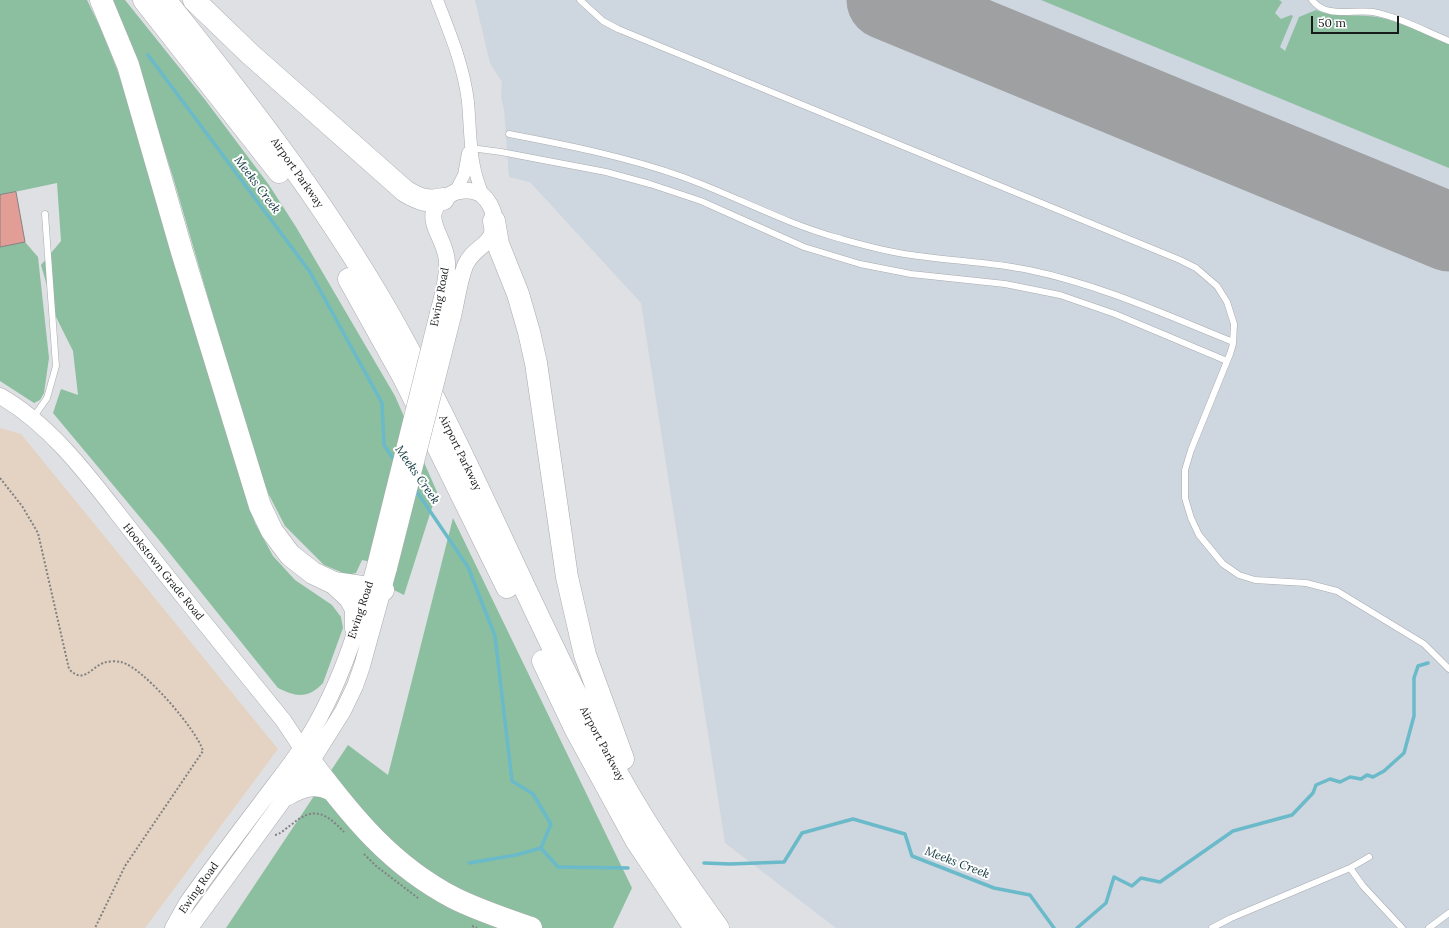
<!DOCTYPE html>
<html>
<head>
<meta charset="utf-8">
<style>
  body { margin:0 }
  #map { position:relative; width:1449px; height:928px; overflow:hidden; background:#dee0e3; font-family:Lora,serif }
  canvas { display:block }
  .scale { position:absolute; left:1311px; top:16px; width:88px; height:18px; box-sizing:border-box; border:2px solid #191a1b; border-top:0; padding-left:5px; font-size:12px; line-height:14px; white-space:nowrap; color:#191a1b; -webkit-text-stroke:3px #fff; paint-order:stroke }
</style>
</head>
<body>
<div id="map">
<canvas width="1449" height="928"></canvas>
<div class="scale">50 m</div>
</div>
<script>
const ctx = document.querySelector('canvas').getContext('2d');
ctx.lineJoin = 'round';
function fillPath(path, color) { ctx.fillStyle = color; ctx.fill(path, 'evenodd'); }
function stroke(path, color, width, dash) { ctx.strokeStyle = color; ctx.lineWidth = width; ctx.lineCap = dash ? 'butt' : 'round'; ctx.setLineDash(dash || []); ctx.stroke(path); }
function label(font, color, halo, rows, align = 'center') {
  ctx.font = font + ' Lora,serif'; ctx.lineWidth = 4; ctx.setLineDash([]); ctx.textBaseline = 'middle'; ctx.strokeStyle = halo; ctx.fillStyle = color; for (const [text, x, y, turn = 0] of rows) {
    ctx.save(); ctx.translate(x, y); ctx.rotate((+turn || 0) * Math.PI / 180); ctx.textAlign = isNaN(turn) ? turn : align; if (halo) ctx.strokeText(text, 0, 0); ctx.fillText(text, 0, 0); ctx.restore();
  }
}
fillPath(new Path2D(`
  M0,428L21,434L278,749L145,928H0Z`), '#e4d3c2');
fillPath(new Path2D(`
  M475,0H1449V928H836L725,843L641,303L530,182L509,177L504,110L501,97L502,82L490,63Z`), '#ced6df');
fillPath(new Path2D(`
  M0,0H87L102,31L118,72L143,147L206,364L255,523L273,556L295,580L332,605L341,617L343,628L323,683C308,699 296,697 278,688L159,540L53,413L61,389L78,395L73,351L56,317L41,265L61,241L57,183L0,195Z
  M108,0H125L206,101L269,185L296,227L395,396L437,492L404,595L392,589L395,567L362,560L356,573L348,575L324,565L285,526L268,493L251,446L173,177L148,99Z
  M1041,0H1279L1282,2L1275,13L1281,19L1291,15L1293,16L1280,47L1285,51L1299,17L1316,10C1336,19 1356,13 1377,17C1401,21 1426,35 1449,44V168Z
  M25,242L38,257L49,358L44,393L40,400L34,403L0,381V247Z
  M453,518L632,888L613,928H226L348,745L388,775Z`), '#8bbf9f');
stroke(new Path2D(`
  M148,55L310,272L382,403L384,445L395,461
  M415,489L468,567L495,636L512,781L533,794L551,824L541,848L558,867L628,868
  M469,863L516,855L541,848
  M704,863L730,864L784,862L802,833L853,819L905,834L912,856L994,888L1030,895L1054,928
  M1077,928L1106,903L1114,877L1132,886L1141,878L1160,882L1233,831L1292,815L1313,793L1316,785L1330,779L1340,782L1350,777L1361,779L1367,775L1373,777L1384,771L1404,753L1414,716V678L1418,666L1428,663`), '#6abaca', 3.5);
stroke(new Path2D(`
  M886,0L1449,232`), '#9ea0a2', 79);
const building = new Path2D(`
  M16,192L25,242L0,247V195Z`);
fillPath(building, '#e19d96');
stroke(building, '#858181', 1);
const service = new Path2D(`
  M580,0L603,21L618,29L1180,260L1196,268L1217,286L1227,302L1234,324L1233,344L1230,354L1191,450L1185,470V498L1191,518L1199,535L1223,564L1239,575L1255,580L1306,583L1337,591L1424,644L1449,669
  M1312,0C1326,19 1353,9 1373,12C1399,17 1425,31 1449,41
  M509,134C567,145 627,157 683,177C735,196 784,223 838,238C863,245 887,252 912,255C951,261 991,262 1029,270C1101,285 1166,315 1233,342
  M471,148L501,152L606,172L650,184L701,201L804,247L860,264L911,274L1005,284L1060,295L1115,314L1227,361
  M33,418L47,398L56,366L45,214
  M1350,868L1363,886L1402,928
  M1212,928L1231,918L1350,868L1369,857
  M1429,928L1449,913`);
const minor = new Path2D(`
  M437,0C450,33 464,67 468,102C471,136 469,163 483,195
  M455,192L464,175L468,153`);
const tertiary = new Path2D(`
  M438,313C442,297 448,279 447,262C446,234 413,214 453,193C461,189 475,190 482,195C488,200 493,209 494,216C497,247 474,244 465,266C459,281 457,300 453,316
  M0,396C58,429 99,491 140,542C187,602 235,661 283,720L311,762
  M173,928L187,903C211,869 236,836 261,803C275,784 290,766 302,747C339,691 359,626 376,562
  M190,928L311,762L343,711L355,686L362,666L389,568`);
const motorway = new Path2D(`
  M101,0L128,65L182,252L260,506L272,531L290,555L313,573L334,583L350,598L356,609V628
  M144,0L279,172
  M165,0C251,107 336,217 402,338C476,472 532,614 604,749C636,812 677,871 718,928
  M194,0L250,54L405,191C418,199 428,203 443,199
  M494,221L498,244L518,294L529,332L536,363L567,577L585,655L623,759
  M349,279L404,378L507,587
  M334,583L383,590
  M543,661L576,730L636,840L695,928
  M311,762C352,817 392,866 454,898C478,910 505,919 531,928
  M288,794C303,785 316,782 332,790`);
stroke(service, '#a9abae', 7);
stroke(minor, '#a9abae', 13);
stroke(tertiary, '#a9abae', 17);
stroke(motorway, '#a9abae', 23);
stroke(new Path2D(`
  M0,478L22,506L38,533L69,669C83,684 90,669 103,663C108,661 116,661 121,662C143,667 197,730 203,751L125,866L95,928
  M275,835C281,834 286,828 291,825C313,806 325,812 344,832
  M364,854L376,866L418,898
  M472,926L477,928`), '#808183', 2, [2, 2]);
stroke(service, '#fff', 6);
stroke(minor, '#fff', 12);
stroke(tertiary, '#fff', 16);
stroke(motorway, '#fff', 22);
const tertiaryBridge = new Path2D(`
  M376,562L438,313
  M389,568L453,316`);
stroke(tertiaryBridge, '#a9abae', 17, []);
stroke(tertiaryBridge, '#fff', 16);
label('11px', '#191a1b', '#fff', [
  ["Airport Parkway",297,173,55],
  ["Ewing Road",440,297,-79],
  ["Airport Parkway",460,453,64],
  ["Hookstown Grade Road",163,572,51],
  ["Ewing Road",361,610,-72],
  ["Airport Parkway",602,744,62],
  ["Ewing Road",199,888,-55]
]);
label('italic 12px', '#0e363d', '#fff', [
  ["Meeks Creek",257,185,53],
  ["Meeks Creek",417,475,55],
  ["Meeks Creek",957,863,21]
]);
</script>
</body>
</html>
